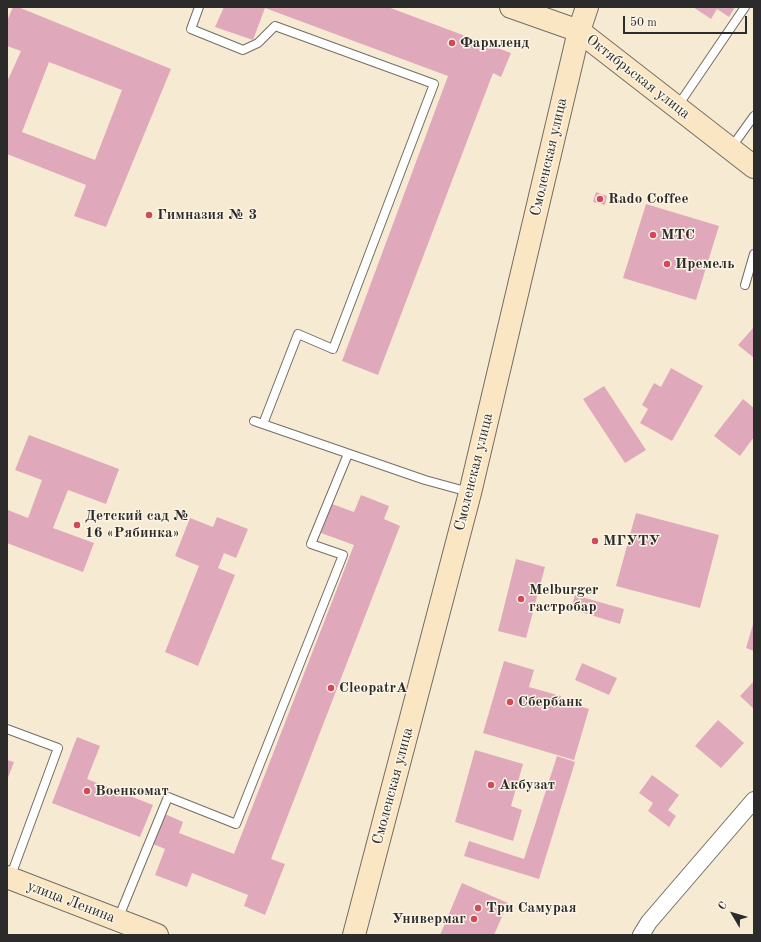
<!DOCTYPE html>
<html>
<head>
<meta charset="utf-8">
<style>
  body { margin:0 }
  #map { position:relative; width:761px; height:942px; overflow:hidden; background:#f7ead3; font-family:"Old Standard TT",serif }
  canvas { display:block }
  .frame { position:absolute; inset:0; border:8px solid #2b2b2b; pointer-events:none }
  .north { position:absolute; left:713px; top:894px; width:40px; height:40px; -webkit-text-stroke:3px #fcf5e5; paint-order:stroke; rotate:308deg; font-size:11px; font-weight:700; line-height:16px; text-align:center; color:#2b2b2b }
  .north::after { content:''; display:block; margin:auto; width:14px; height:18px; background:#2b2b2b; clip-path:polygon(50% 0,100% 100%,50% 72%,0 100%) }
  .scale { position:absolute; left:623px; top:16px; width:124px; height:18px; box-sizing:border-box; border:2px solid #2b2b2b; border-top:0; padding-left:5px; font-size:12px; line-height:14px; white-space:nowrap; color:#2b2b2b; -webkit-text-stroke:3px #fcf5e5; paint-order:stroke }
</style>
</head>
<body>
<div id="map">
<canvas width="761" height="942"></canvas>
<div class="frame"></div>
<div class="north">С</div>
<div class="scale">50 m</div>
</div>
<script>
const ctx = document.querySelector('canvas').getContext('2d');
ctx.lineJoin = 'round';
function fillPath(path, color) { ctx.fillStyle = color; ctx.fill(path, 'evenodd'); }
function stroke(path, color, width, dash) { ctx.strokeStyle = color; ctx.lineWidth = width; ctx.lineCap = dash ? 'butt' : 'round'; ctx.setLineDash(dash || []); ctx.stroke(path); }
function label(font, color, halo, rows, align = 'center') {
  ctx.font = font + ' "Old Standard TT",serif'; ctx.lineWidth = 3; ctx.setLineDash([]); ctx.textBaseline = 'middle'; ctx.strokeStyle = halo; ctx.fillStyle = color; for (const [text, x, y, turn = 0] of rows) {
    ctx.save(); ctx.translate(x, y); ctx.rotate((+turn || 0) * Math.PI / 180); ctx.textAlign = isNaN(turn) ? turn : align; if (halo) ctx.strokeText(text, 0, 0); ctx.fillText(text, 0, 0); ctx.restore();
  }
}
fillPath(new Path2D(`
  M13,7H18L171,69L106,227L74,216L86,185L7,154V82L21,51L7,46V21ZM49,62L122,90L95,160L22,132Z
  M224,7H388L511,53L501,77L493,73L378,375L342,361L448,76L265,8L253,40L215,27Z
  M693,7H735L729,17L717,9L711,19Z
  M596,192L607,196L605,205L593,202Z
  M646,204L719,226L696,300L623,278Z
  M754,327V358L738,345Z
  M671,368L703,386L672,441L640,423L648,409L642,405L654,383L661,387Z
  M604,386L646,450L625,463L583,399Z
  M743,399L754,408V437L740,456L714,436Z
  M29,435L119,469L106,504L68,490L53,528L94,543L83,572L7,543L8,510L28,518L42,480L15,470Z
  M361,495L389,506L384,519L400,526L271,859L285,864L265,915L244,906L248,895L192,873L187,887L155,875L165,849L153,844L165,814L183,822L179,833L234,854L354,545L321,533L332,504L354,512Z
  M636,513L719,535L700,608L616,586Z
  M217,517L248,529L236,558L224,553L218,568L235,575L198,666L165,652L199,566L175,556L190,518L213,527Z
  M516,559L545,567L526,638L498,631Z
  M575,595L624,609L620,624L571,609Z
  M754,621V651L746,648Z
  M504,661L534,670L529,687L561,696L560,700L589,709L574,760L483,733Z
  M582,663L617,678L609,695L575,680Z
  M754,681V709L740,696Z
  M718,720L744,743L721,768L695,746Z
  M77,737L100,746L87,779L153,805L140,837L52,803Z
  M475,750L523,764L511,806L522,810L513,841L455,822Z
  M557,756L575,762L539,879L464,856L469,841L524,859Z
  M7,760L14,762L7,780Z
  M652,775L679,795L668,810L676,816L669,827L648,811L653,803L639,793Z
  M462,883L508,903L494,935H440Z`), '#e0a9bb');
const lane = new Path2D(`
  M199,7L191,29L243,50L258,43L275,26L434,84L333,349L298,334L263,424
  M677,107L745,7
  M731,148L754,116
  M745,285L754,254
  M254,421L425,480L469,492
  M7,729L58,748L10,878
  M118,919L168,797L236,824L343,555L311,544L348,454`);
const street = new Path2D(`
  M641,935L649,922L754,800`);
const secondary = new Path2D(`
  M511,7L579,31L754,167
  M7,877L157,935
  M354,935L470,493L579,31L587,7`);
stroke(lane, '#726e66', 10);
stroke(street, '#726e66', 18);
stroke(secondary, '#726e66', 24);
stroke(lane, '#fff', 8);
stroke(street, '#fff', 16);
stroke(secondary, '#fbe6c4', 22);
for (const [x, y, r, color] of [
  [452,43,4,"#d1495b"],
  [600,199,4,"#d1495b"],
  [149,215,4,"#d1495b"],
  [653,235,4,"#d1495b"],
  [667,264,4,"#d1495b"],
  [77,525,4,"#d1495b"],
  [595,541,4,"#d1495b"],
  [521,599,4,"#d1495b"],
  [331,688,4,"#d1495b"],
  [510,702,4,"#d1495b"],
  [491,785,4,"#d1495b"],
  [87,791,4,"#d1495b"],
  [478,908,4,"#d1495b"],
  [474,919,4,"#d1495b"]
]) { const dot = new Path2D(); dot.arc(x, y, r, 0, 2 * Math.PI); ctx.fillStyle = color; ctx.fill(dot); stroke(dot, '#fcf5e5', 1.5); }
label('bold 15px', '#2b2b2b', '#fcf5e5', [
  ["Фармленд",460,43],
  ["Rado Coffee",608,199],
  ["Гимназия № 3",157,215],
  ["МТС",661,235],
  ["Иремель",675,264],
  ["Детский сад №",85,516],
  ["16 «Рябинка»",85,533],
  ["МГУТУ",603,541],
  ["Melburger",529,590],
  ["гастробар",529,607],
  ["CleopatrA",339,688],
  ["Сбербанк",518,702],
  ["Акбузат",499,785],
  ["Военкомат",95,791],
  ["Три Самурая",486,908],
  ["Универмаг",466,919,"right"]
], 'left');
label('15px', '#2b2b2b', '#fcf5e5', [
  ["Октябрьская улица",638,77,38],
  ["Смоленская улица",549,157,-77],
  ["Смоленская улица",474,472,-76],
  ["Смоленская улица",393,786,-75],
  ["улица Ленина",71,902,21]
]);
</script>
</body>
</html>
